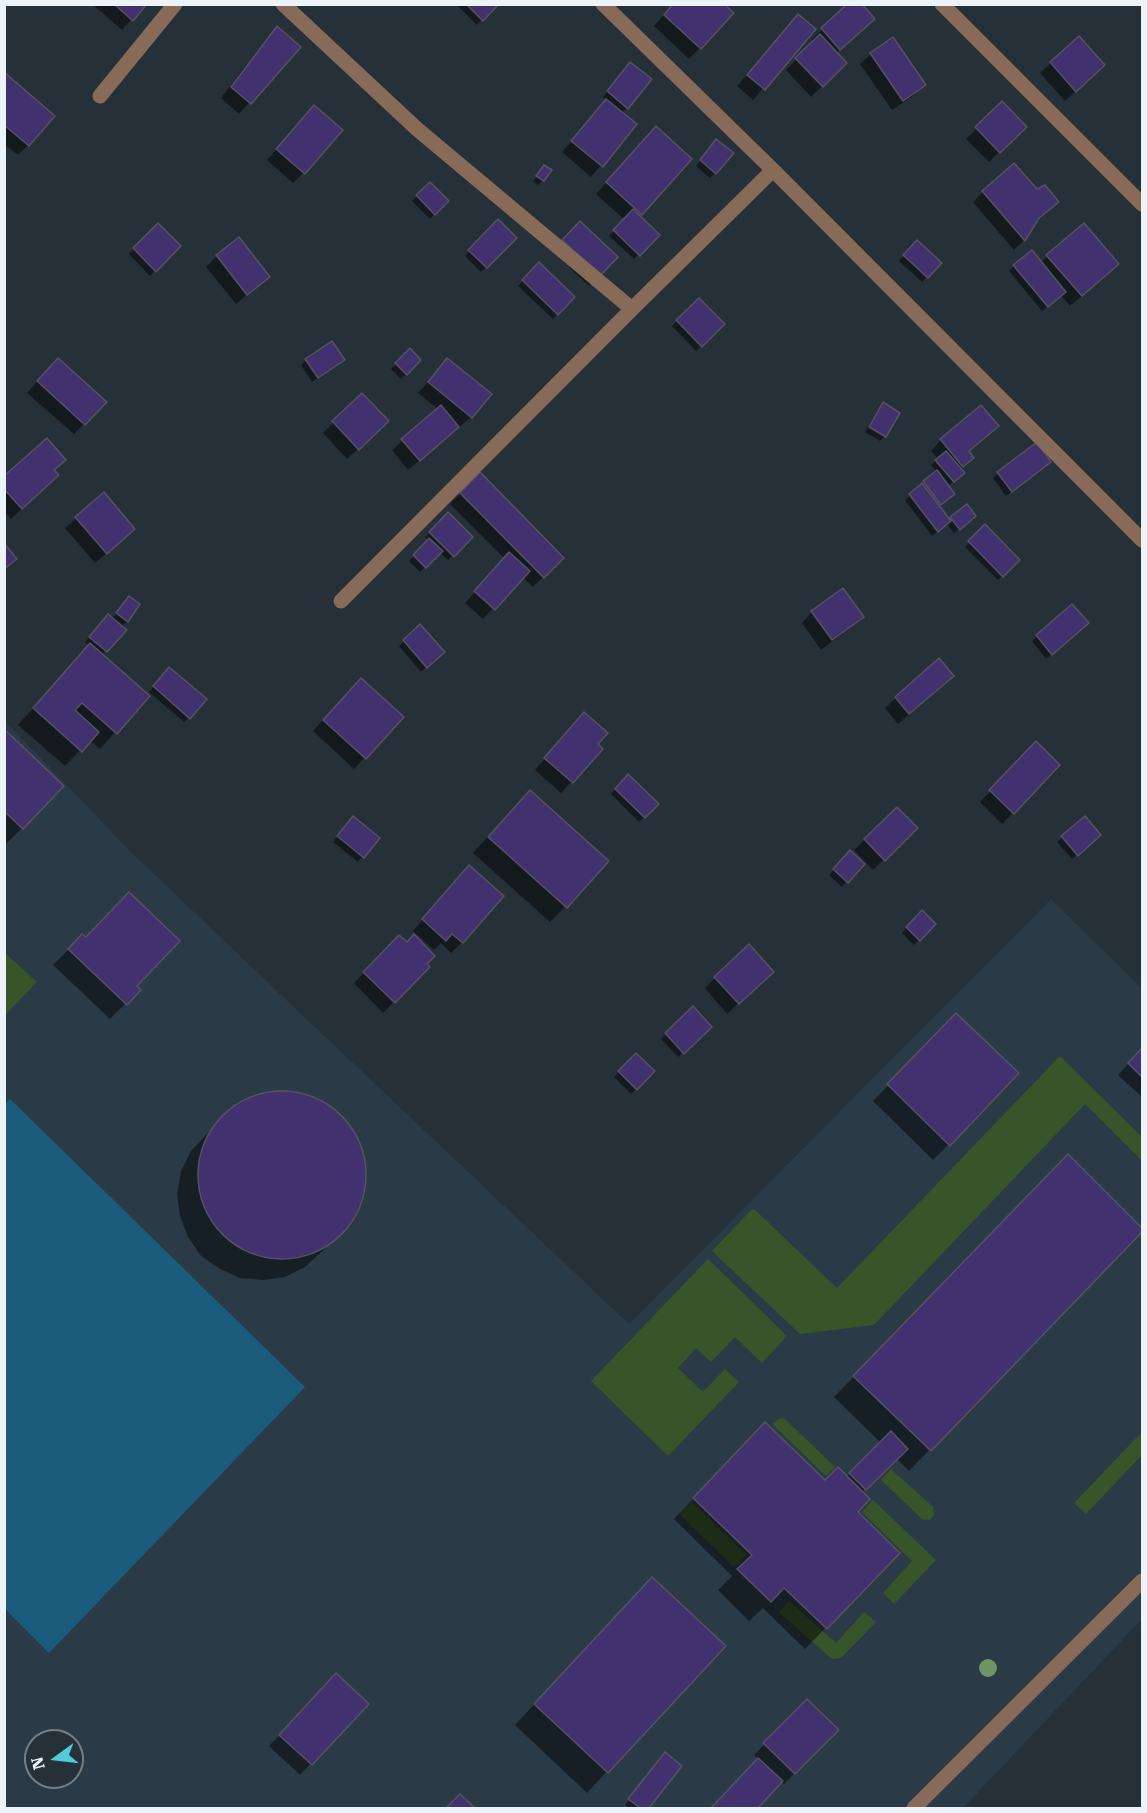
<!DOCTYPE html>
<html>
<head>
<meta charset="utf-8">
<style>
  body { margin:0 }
  #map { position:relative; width:1147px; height:1813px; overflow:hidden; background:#263039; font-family:"Roboto Serif",serif }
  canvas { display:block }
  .frame { position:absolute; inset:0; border:6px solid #edf4f9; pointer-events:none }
  .north { position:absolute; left:24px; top:1729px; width:60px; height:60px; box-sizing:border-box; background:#263039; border:2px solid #767e86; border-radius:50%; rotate:255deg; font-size:16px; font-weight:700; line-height:24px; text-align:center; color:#edf4f9 }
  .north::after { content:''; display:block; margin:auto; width:21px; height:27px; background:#52ccd6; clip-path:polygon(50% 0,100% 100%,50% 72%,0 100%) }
</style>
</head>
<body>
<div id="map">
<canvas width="1147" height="1813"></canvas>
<div class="frame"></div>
<div class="north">N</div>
</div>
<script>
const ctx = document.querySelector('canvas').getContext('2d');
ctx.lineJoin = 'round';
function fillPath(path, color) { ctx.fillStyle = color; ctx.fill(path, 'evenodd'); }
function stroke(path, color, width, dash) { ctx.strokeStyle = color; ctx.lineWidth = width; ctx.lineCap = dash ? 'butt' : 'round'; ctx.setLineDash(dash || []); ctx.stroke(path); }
fillPath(new Path2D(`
  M4,720L131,852L279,993L629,1324L1051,899L1142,989V1619L963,1808H5ZM36,1741H72V1777H36Z`), '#2a3b47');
fillPath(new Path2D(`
  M5,953L37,982L5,1015Z
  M1060,1056L1142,1137V1161L1085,1104L874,1325L800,1334L712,1251L753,1208L837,1288Z
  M708,1259L787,1336L762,1363L735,1337L711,1362L696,1348L678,1368L703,1392L725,1369L739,1382L668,1456L591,1381Z
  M780,1418L785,1419L835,1467L826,1476L772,1424Z
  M1142,1432V1455L1086,1514L1074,1503Z
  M891,1469L933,1507L934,1515L930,1520L922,1519L881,1480Z
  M873,1500L936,1560L894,1604L883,1593L912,1561L862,1512Z
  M692,1502L746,1555L734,1567L679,1514Z
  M789,1601L836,1643L864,1612L876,1622L841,1658L832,1659L779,1612Z`), '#385429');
fillPath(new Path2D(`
  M10,1099L305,1387L49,1653L5,1609L4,1105Z`), '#1b5b7c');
fillPath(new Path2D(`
  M92,4H145L122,30Z
  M456,4H497L477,25Z
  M673,4L700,48L689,59L654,26Z
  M850,4L862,29L836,53L845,63L811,97L786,70L813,42L811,40Z
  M798,16L814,29L753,100L737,86Z
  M277,28L298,47L239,114L221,98L266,39Z
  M871,54L924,85L913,96L892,110L860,64Z
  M1051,63L1093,76L1065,101L1040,73Z
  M625,69L627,108L621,113L635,125L591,177L562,152L607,100L603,97Z
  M4,74L28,145L18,155L4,144Z
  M1002,103L1025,127L989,162L966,139Z
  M304,118L303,173L293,183L267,160Z
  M646,139L690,159L638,216L658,235L634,259L609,236L625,220L596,194Z
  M712,146L715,173L710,178L696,166Z
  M540,172L543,180L538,185L533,181Z
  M430,184L447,201L430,219L412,201Z
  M1037,191L1057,202L1035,222L1024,240L1014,250L973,202L983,192Z
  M498,222L515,238L481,272L465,256Z
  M580,223L616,257L589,286L552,251Z
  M158,225L179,246L150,276L129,254Z
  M1083,225L1107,274L1070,306L1061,295L1042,311L1009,271L1014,266L1040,263Z
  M912,247L940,263L922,282L899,261Z
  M217,256L268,276L236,304L206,267Z
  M539,264L573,297L553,319L518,286Z
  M699,300L723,324L696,351L672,326Z
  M410,350L419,360L401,379L391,369Z
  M306,360L338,364L312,382L301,365Z
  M447,360L471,417L408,470L392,450L438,409L418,393Z
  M47,370L84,424L74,434L27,393Z
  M362,395L377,432L347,459L323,433Z
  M883,404L885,436L880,441L865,432L878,409Z
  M997,426L968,452L972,458L960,470L958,478L948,486V498L938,506L949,520L967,506L969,521L954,533L947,524L932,536L905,500L937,472L931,465L938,459L931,451L941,440Z
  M1044,467L1006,496L993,478L998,473Z
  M53,471L47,486L11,519L4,511V478Z
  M480,475L562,558L533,587L522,577L483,619L465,603L505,559L450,504Z
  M104,494L123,539L95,563L65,528Z
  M448,514L471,537L448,560L439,552L420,572L409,561L429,541L425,537Z
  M985,526L1018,560L998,580L965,547Z
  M124,603L127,621L121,627L102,655L148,696L100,749L90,740L65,766L18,725L89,646L85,642L104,621L112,619Z
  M1072,606L1082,628L1046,659L1032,641Z
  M812,612L862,617L851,627L821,650L802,623Z
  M420,626L443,651L421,672L399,646Z
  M164,674L189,718L184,722L149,692Z
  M942,686L898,724L885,708L896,698Z
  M350,690L402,717L354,769L313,731Z
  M574,725L601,749L561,793L535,770Z
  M4,732L22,828L6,844L4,842Z
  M1036,743L1058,765L1002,824L980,802Z
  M628,777L657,804L639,822L611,794Z
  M514,808L566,906L550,922L473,853Z
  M897,809L916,828L873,870L854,850Z
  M1085,818L1094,840L1072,859L1057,842Z
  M348,823L378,838L358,862L333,842Z
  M850,852L863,864L842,887L829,875Z
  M458,878L462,942L451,953L441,943L434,950L413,931Z
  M922,912L934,924L914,945L902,933Z
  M82,936L139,990L110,1019L53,965Z
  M399,937L428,967L383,1013L354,983Z
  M715,978L761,982L727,1014L705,988Z
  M693,1008L710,1027L678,1057L661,1039Z
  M941,1031L949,1144L933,1160L873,1101Z
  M1142,1049V1097L1118,1075Z
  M636,1055L653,1071L631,1094L614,1077Z
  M291,1093L312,1098L332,1109L348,1126L359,1146L364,1168L363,1190L357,1212L344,1231L305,1267L285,1277L263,1280L240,1278L220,1269L201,1256L188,1237L180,1216L177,1194L181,1171L191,1151L227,1113L246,1100L268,1094Z
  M1068,1157L1142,1230L909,1471L896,1458L862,1492L855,1512L898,1553L805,1649L763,1608L749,1621L718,1590L732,1576L674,1519L745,1445L825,1482L846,1477L881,1443L834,1397Z
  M631,1600L723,1646L587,1793L515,1725Z
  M326,1686L367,1704L300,1775L269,1746Z
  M807,1701L837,1730L784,1784L781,1781L756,1808H712L759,1760L754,1755Z
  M660,1759L680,1766L647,1808H629L625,1805Z`), '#0007');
const building = new Path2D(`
  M114,4H147L133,21Z
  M466,4H499L483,21Z
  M673,4H724L734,13L701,49L664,15Z
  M847,4H862L875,19L840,50L821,28Z
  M798,14L816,29L765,90L747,75Z
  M277,26L301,47L251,104L231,87Z
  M820,34L847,63L823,87L795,58Z
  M1079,36L1105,65L1076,92L1050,62Z
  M893,37L926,85L903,101L870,53Z
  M630,62L652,79L628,109L607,91Z
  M4,72L55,116L29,146L4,125Z
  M606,99L637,124L603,167L571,141Z
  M1002,101L1027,127L1000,153L975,127Z
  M314,105L343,130L305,174L276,149Z
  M656,126L692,159L642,215L606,182Z
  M716,139L734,153L716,174L700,160Z
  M1014,163L1037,189L1045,185L1059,202L1039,218L1025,241L982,191Z
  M544,165L552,170L544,181L536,176Z
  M430,182L449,201L435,215L416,195Z
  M633,209L660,235L640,256L613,230Z
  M498,219L517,238L487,268L468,250Z
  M580,221L618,257L600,276L562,240Z
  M158,223L181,246L156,272L133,248Z
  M1084,223L1119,264L1082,296L1046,255Z
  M239,237L270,277L247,295L216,255Z
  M917,240L942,263L928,278L903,255Z
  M1032,250L1066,292L1048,307L1013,265Z
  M539,262L575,297L558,315L522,280Z
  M699,298L725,324L702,347L676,320Z
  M332,341L345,360L318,378L305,359Z
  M410,348L421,360L407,375L395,363Z
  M58,358L107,402L85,425L37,381Z
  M447,358L492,394L472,418L428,382Z
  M362,393L389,421L359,450L332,421Z
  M883,402L900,413L886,437L869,427Z
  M441,405L459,427L420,461L401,439Z
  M981,405L999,426L969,451L974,458L963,467L940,439Z
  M47,438L66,460L54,470L59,475L22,509L4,489V476Z
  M1037,442L1051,462L1012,492L997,472Z
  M946,451L965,473L954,482L935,460Z
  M937,470L955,494L941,505L923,481Z
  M480,472L564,558L544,578L460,493Z
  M922,483L951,521L938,532L909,494Z
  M104,492L135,529L107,554L75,517Z
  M967,504L976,516L960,530L950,517Z
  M448,512L473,537L454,557L429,532Z
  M985,524L1020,560L1003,577L968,541Z
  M429,538L443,551L426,568L413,555Z
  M4,543L17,559L4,569Z
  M509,552L530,571L495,610L474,591Z
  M843,588L864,617L832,640L811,611Z
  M129,596L140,604L128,622L116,613Z
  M1072,604L1089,623L1052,655L1036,635Z
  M108,614L127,630L107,652L89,637Z
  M420,624L445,652L427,668L403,640Z
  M90,643L150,696L117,734L82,703L75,710L99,732L82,752L33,708Z
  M939,658L954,676L909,714L895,697Z
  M169,667L207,699L190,719L153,686Z
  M361,678L404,717L366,759L323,720Z
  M584,712L608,733L598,744L603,749L573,783L544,758Z
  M4,729L64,786L23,829L4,811Z
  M1036,741L1060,765L1014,814L989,790Z
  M628,774L659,804L645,818L615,789Z
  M530,790L609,861L567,908L488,837Z
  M897,807L918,828L885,861L864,839Z
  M353,816L380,838L364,858L337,836Z
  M1085,816L1101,835L1078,856L1061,836Z
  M850,850L865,864L848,883L833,869Z
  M469,865L504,896L463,943L452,934L446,941L422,919Z
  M129,892L180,941L137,986L141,990L127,1005L68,949L82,934L86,937Z
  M922,910L936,924L920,941L906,927Z
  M414,934L435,956L427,964L430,967L395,1003L363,972L399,935L407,942Z
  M749,944L774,972L739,1004L714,977Z
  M693,1006L712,1027L684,1054L665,1033Z
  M956,1013L1019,1073L950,1146L887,1084Z
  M1142,1048V1077L1128,1063Z
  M636,1053L655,1071L637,1090L618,1071Z
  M198 1175a84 84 0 1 1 168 0a84 84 0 1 1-168 0Z
  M1068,1154L1142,1228V1232L931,1451L853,1376Z
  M765,1422L825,1480L838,1467L870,1499L858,1512L900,1553L827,1629L784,1588L771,1602L737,1569L752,1555L693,1498Z
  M891,1431L908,1449L866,1490L849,1473Z
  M652,1577L726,1646L608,1773L534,1704Z
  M336,1673L369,1704L312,1765L279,1735Z
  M807,1699L839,1730L795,1774L763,1743Z
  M665,1752L682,1766L649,1808H640L628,1799Z
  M758,1758L783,1781L758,1808H711Z
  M460,1794L475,1808H446Z`);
fillPath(building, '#42316f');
stroke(building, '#555360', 1.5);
stroke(new Path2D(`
  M914,1808L1142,1581`), '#886a58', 15);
stroke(new Path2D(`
  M283,4L417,129L632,309
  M603,4L773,170L1142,540
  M942,4L1142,204
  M100,96L175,4
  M341,601L632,309L773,170`), '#886a58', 15);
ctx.fillStyle = '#6f9466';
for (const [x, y] of [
  [988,1668]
]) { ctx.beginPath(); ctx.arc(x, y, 9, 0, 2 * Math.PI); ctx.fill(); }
</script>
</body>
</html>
